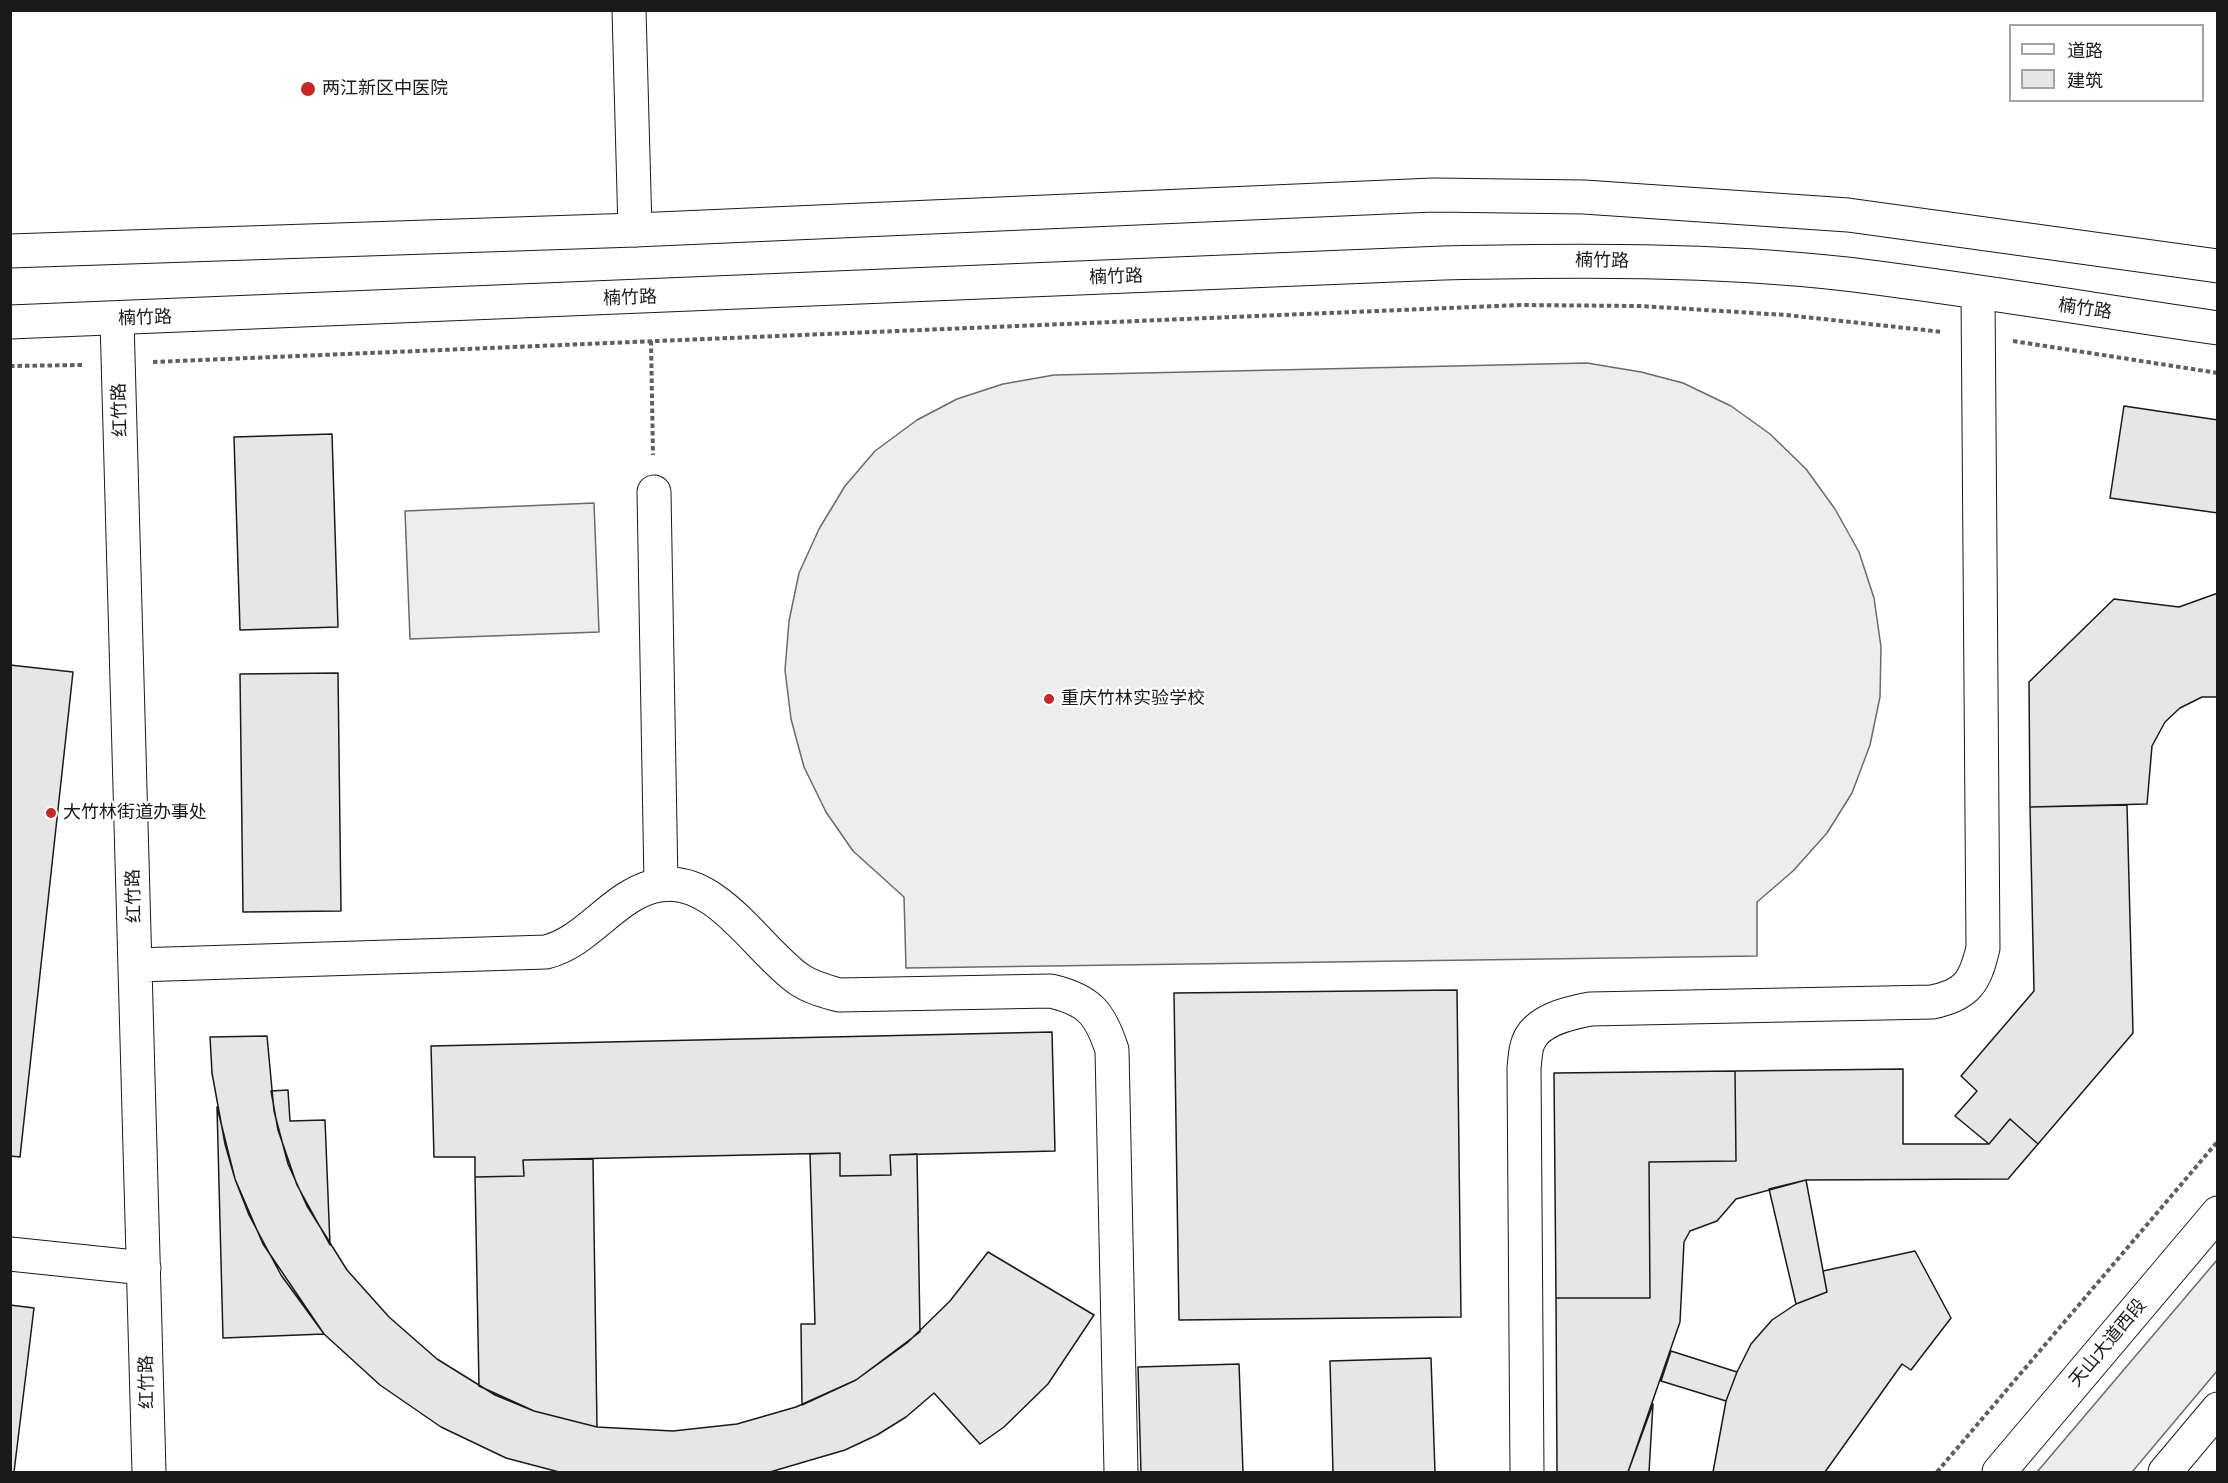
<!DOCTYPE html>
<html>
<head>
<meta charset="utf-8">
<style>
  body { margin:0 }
  #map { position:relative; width:2228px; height:1483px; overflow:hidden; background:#fff; font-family:"Roboto Serif","Noto Sans SC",serif }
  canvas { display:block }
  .frame { position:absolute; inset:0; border:12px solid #1a1a1a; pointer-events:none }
  .legend { position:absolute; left:2009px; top:24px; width:195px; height:78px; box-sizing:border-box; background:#fff; border:2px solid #a3a3a3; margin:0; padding:8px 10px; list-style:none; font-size:18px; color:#1a1a1a }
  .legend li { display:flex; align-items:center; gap:12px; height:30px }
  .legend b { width:30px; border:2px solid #a3a3a3 }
</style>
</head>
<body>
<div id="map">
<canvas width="2228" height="1483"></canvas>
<div class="frame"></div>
<ul class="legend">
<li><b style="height:8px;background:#fff"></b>道路</li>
<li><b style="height:16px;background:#e6e6e6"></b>建筑</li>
</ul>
</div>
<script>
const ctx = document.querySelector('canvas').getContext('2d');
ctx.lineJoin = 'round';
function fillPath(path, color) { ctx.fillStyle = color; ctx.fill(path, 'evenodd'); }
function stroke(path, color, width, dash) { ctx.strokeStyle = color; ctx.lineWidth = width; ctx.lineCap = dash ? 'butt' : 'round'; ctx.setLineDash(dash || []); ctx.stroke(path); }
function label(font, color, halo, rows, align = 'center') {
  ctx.font = font + ' "Roboto Serif","Noto Sans SC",serif'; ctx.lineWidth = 4.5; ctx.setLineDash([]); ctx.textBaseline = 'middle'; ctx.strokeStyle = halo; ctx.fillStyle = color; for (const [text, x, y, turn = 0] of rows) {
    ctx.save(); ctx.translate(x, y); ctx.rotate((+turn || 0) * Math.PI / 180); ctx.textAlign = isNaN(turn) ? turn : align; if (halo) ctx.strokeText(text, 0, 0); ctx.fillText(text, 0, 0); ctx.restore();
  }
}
const built = new Path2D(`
  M1587,363L1641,372L1683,383L1731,406L1770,434L1806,469L1835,509L1859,552L1874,598L1881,647L1880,697L1870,745L1852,793L1827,833L1793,871L1757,902V956L906,968L904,897L853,851L826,812L804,767L791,719L785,670L789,621L799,573L819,529L845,486L875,451L917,420L957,399L1003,384L1054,375Z
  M594,503L599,632L410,639L405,511Z
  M2217,1260V1371L2132,1472H2037Z`);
fillPath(built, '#ededed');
stroke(built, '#6a6a6a', 1.5);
const building = new Path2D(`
  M2124,406L2218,420V513L2110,498Z
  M332,434L338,627L240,630L234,437Z
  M2218,593V697H2202L2180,708L2165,722L2152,746L2147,804L2030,807L2029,682L2114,599L2179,607Z
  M10,665L73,672L20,1157L10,1156Z
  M338,673L341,911L243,912L240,674Z
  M2127,805L2133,1033L2038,1144L2010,1119L1989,1144L1955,1116L1977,1091L1961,1076L2034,991L2030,807Z
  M1457,990L1461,1317L1179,1320L1174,993Z
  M1052,1032L1055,1151L890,1155L891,1175L840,1176V1153L523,1160L524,1176L475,1177V1157H434L431,1046Z
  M267,1036L274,1111L288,1164L307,1206L347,1270L389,1317L437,1359L495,1395L534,1411L597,1427L673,1431L737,1424L796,1407L856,1380L907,1343L950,1301L988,1252L1094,1315L1048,1384L1004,1427L980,1444L934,1393L906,1417L877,1435L845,1450L770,1472H559L506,1458L441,1427L380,1385L324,1334L263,1244L235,1179L225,1144L212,1073L210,1037Z
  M1903,1069V1144H1989L2010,1119L2038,1144L2008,1179L1806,1180L1736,1199L1717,1221L1690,1231L1684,1242L1680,1322L1628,1472H1557L1556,1298H1650L1649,1162L1736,1161L1735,1071Z
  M1735,1071L1736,1161L1649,1162L1650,1298H1556L1554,1073Z
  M288,1090L290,1121L325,1120L330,1245L297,1185L278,1130L271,1091Z
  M217,1107L235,1179L249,1215L281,1275L324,1334L223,1338Z
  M840,1153V1176L891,1175L890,1155L917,1154L920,1332L856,1380L802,1405L801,1324H815L810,1154Z
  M593,1159L597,1427L534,1411L479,1386L475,1177L524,1176L523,1160Z
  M1806,1180L1827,1292L1796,1304L1769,1189Z
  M1915,1251L1951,1318L1911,1370L1902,1364L1825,1472H1713L1726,1401L1737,1372L1751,1344L1772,1320L1796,1304L1827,1292L1823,1271Z
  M10,1305L34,1308L14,1472H10Z
  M1671,1351L1737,1372L1726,1401L1661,1381Z
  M1431,1358L1435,1472H1333L1330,1361Z
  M1239,1364L1243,1472H1141L1138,1367Z
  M1653,1404L1649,1472H1628Z`);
fillPath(building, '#e6e6e6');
stroke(building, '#1a1a1a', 1.5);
const minor = new Path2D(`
  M629,10L635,230
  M117,320L149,1472
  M654,492L661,884
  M136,965L546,952C590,941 615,892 660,885C716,875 759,952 800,980C812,988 825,991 839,995L1051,991C1089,1000 1100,1013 1112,1050L1121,1472
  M10,1254L144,1268
  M1527,1472L1524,1068C1525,1060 1525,1051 1528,1043C1536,1020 1569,1013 1590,1009L1932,1002C1967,995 1975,982 1983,948L1978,293`);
const major = new Path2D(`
  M10,251L635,230L1433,195L1584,197L1848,215L2218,266
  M10,322L1443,263C1577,260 1712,259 1846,274C1970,289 2094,310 2218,328
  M1999,1472L2218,1213
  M2165,1472L2218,1409`);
stroke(minor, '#1a1a1a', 35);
stroke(major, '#1a1a1a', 35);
stroke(new Path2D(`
  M651,341L653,455
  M2013,341L2218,373
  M153,362L1521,305L1641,306L1786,315L1943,332
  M10,366L82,365
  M1937,1472L2218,1141`), '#5f5f5f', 4, [4.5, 3]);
stroke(minor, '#fff', 33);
stroke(major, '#fff', 33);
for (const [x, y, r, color] of [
  [308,89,8,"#c62828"],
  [1049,699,6,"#c62828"],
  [51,813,6,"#c62828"]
]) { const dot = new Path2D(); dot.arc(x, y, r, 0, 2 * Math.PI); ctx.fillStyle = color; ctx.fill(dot); stroke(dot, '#fff', 2); }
label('18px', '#1a1a1a', '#fff', [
  ["两江新区中医院",322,89],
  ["重庆竹林实验学校",1061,699],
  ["大竹林街道办事处",63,813]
], 'left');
label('18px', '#1a1a1a', '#fff', [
  ["楠竹路",1602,261,1],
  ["楠竹路",1116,277,-2],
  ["楠竹路",630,298,-2],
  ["楠竹路",2085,309,8],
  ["楠竹路",145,318,-2],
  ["红竹路",120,410,-92],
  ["红竹路",134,896,-92],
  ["天山大道西段",2108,1343,-50],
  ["红竹路",147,1382,-91]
]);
</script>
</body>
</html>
